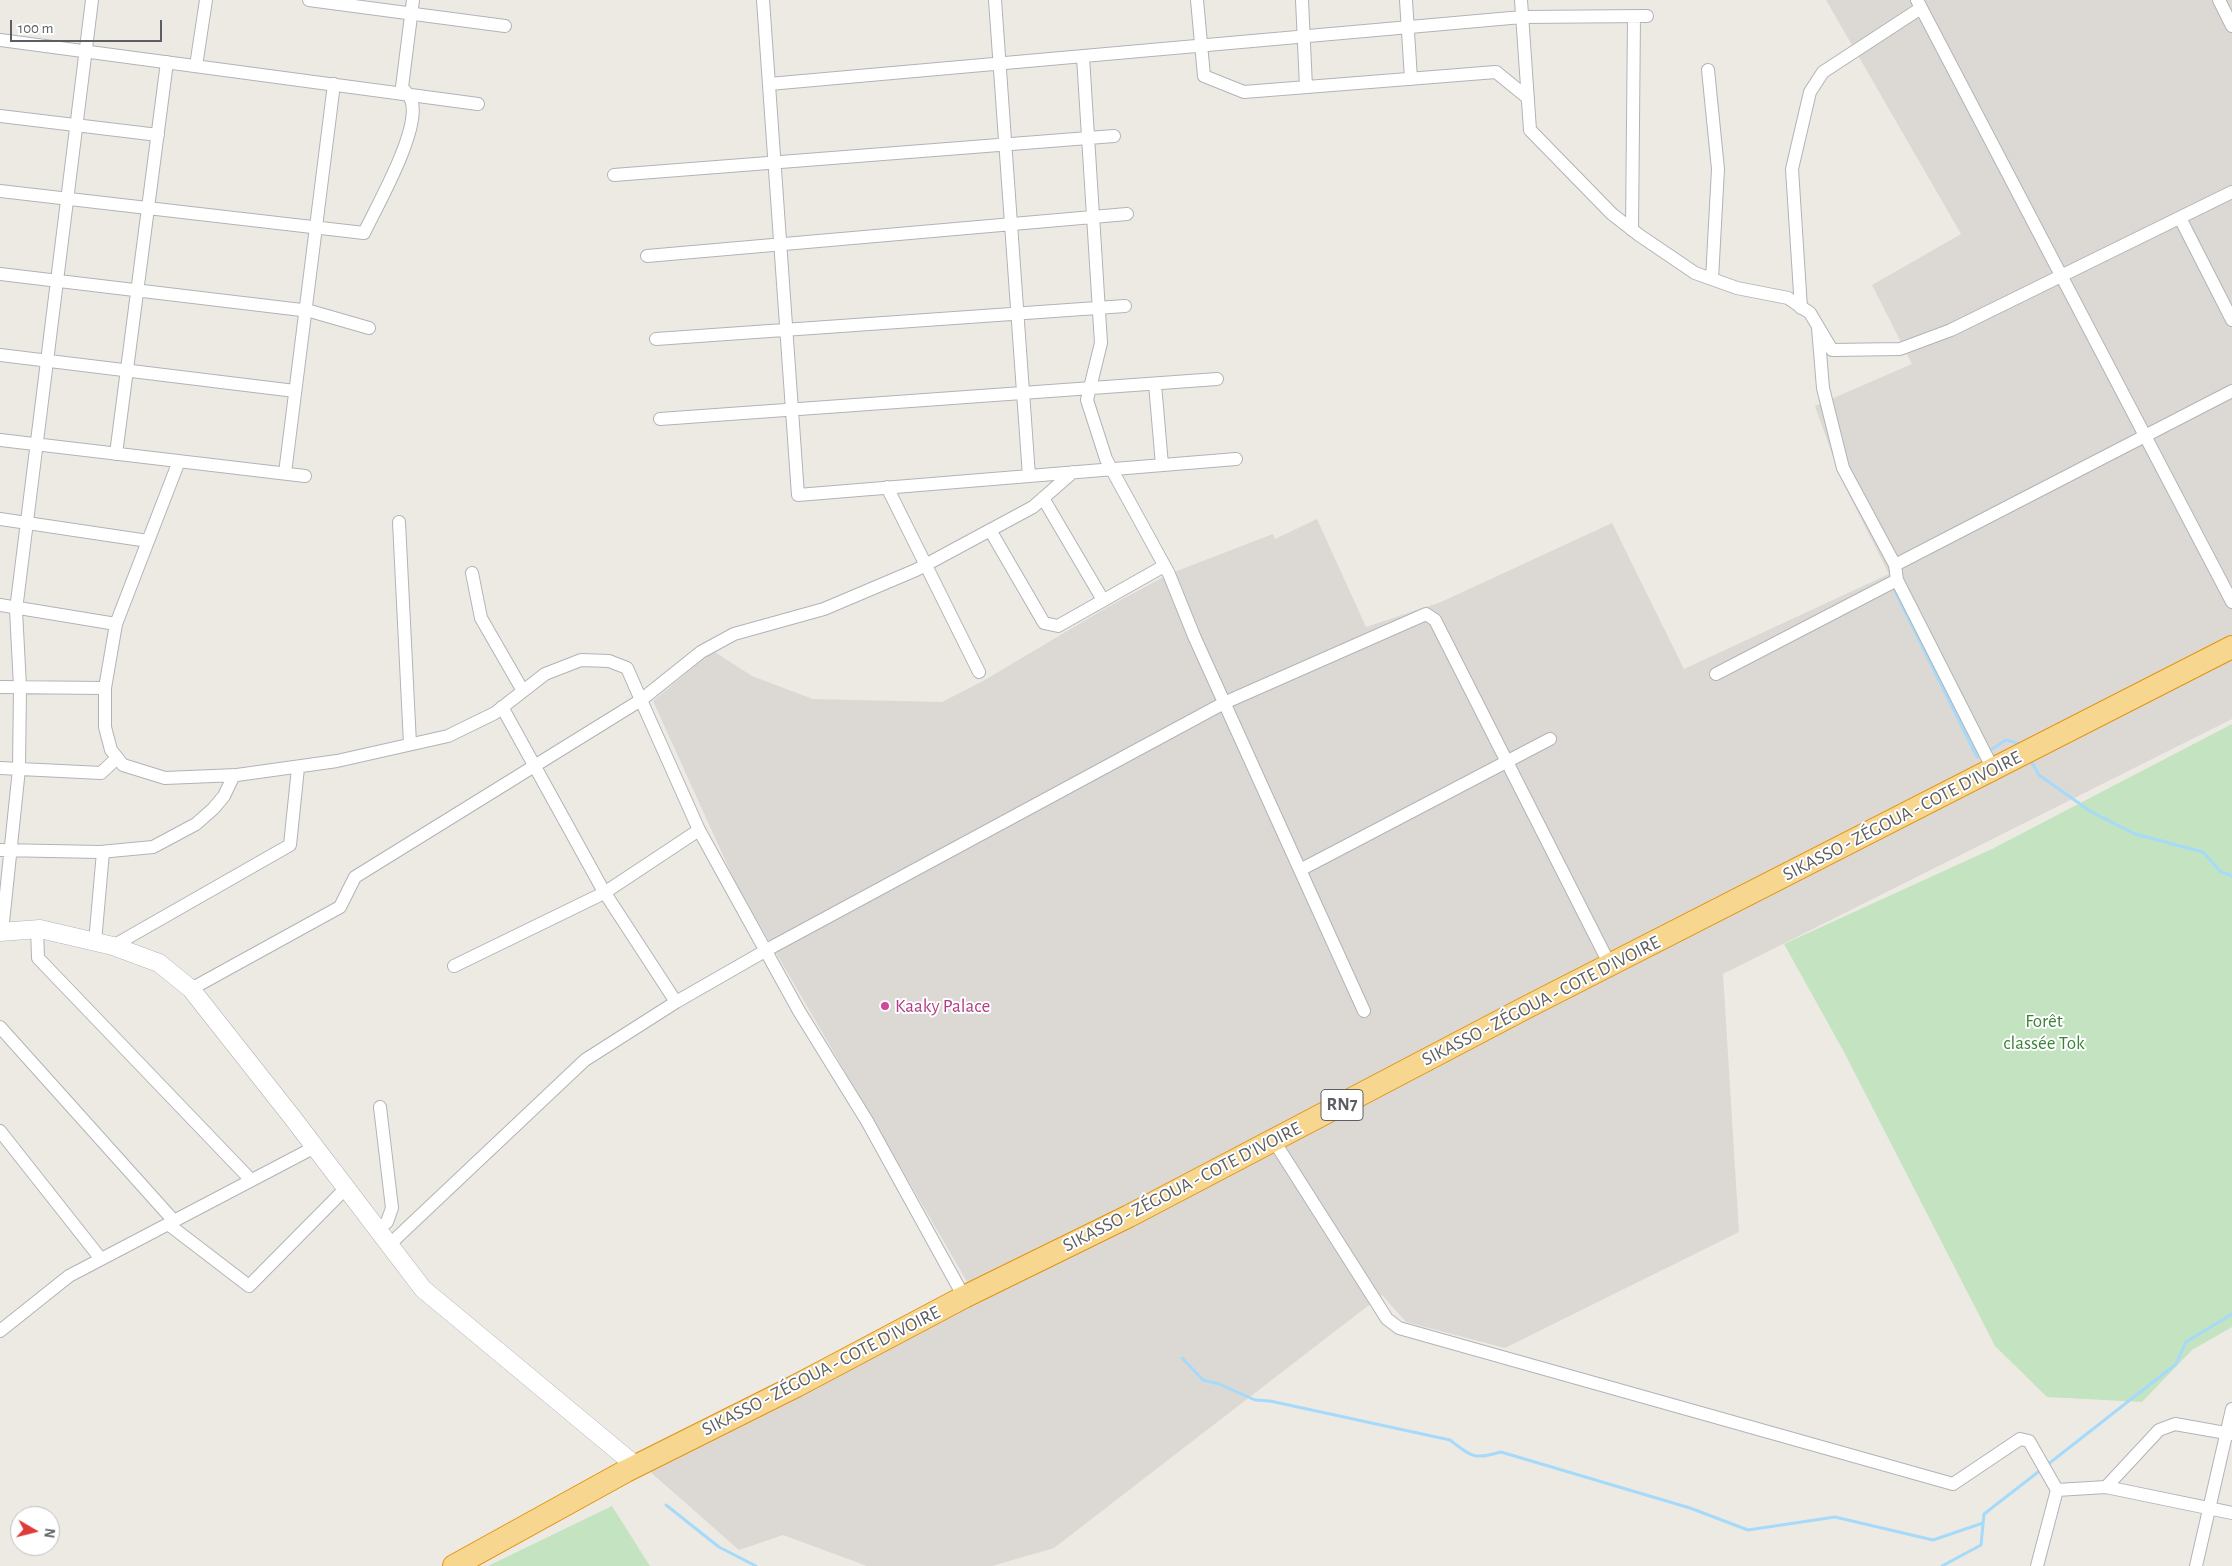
<!DOCTYPE html>
<html>
<head>
<meta charset="utf-8">
<style>
  body { margin:0 }
  #map { position:relative; width:2232px; height:1566px; overflow:hidden; background:#edeae3; font-family:"Alegreya Sans",sans-serif }
  canvas { display:block }
  .north { position:absolute; left:10px; top:1506px; width:50px; height:50px; box-sizing:border-box; background:#fff; border:1px solid #bdbfc1; border-radius:50%; rotate:98deg; font-size:14px; font-weight:700; line-height:20px; text-align:center; color:#5b5f63 }
  .north::after { content:''; display:block; margin:auto; width:18px; height:22px; background:#df3a37; clip-path:polygon(50% 0,100% 100%,50% 72%,0 100%) }
  .scale { position:absolute; left:10px; top:20px; width:152px; height:22px; box-sizing:border-box; border:2px solid #5b5f63; border-top:0; padding-left:6px; font-size:15px; line-height:18px; white-space:nowrap; color:#5b5f63; -webkit-text-stroke:4px #fff; paint-order:stroke }
</style>
</head>
<body>
<div id="map">
<canvas width="2232" height="1566"></canvas>
<div class="north">N</div>
<div class="scale">100 m</div>
</div>
<script>
const ctx = document.querySelector('canvas').getContext('2d');
ctx.lineJoin = 'round';
function fillPath(path, color) { ctx.fillStyle = color; ctx.fill(path, 'evenodd'); }
function stroke(path, color, width, dash) { ctx.strokeStyle = color; ctx.lineWidth = width; ctx.lineCap = dash ? 'butt' : 'round'; ctx.setLineDash(dash || []); ctx.stroke(path); }
function label(font, color, halo, rows, align = 'center') {
  ctx.font = font + ' "Alegreya Sans",sans-serif'; ctx.lineWidth = 4; ctx.setLineDash([]); ctx.textBaseline = 'middle'; ctx.strokeStyle = halo; ctx.fillStyle = color; for (const [text, x, y, turn = 0] of rows) {
    ctx.save(); ctx.translate(x, y); ctx.rotate((+turn || 0) * Math.PI / 180); ctx.textAlign = isNaN(turn) ? turn : align; if (halo) ctx.strokeText(text, 0, 0); ctx.fillText(text, 0, 0); ctx.restore();
  }
}
fillPath(new Path2D(`
  M1826,0H2232V719L1723,974L1739,1232L1505,1348L1406,1322L1382,1295L1054,1548L992,1566H867L783,1535L739,1550L631,1455L969,1285L736,884L653,701L713,651L752,676L813,699L942,702L983,681L1106,608L1169,574L1273,534L1275,539L1317,519L1366,627L1441,602L1612,523L1684,669L1889,574L1841,479L1815,406L1912,364L1872,285L1961,234Z`), '#dcd9d5');
fillPath(new Path2D(`
  M2232,724V1327L2192,1350L2142,1402L2047,1397L1995,1346L1844,1052L1784,944L1992,849Z
  M612,1506L650,1566H488Z`), '#c3e3c1');
stroke(new Path2D(`
  M1894,589L1977,757
  M1992,749L2006,740L2021,744
  M2031,761L2039,775L2090,811L2135,834L2203,852L2220,871L2232,876
  M1182,1358L1203,1380L1219,1384L1255,1400L1270,1401L1450,1440C1472,1457 1474,1460 1501,1452L1690,1508L1748,1530L1835,1517L1933,1540L1983,1523
  M2047,1465L2176,1364L2186,1342L2232,1314
  M666,1505L719,1547L756,1566
  M1942,1566L1981,1545L1984,1514L2042,1469`), '#a6dafa', 3);
const street = new Path2D(`
  M309,0L505,26
  M763,0L798,495L1236,459
  M995,0L1029,476
  M1197,0L1204,76L1244,92L1496,72L1528,98
  M1302,0L1306,87
  M1406,0L1411,79
  M1521,0L1530,130L1612,214L1639,235L1695,273L1737,288L1788,298L1810,313L1832,350L1900,349L1951,330L2232,192
  M1917,0L2232,602
  M2219,0L2232,26
  M0,40L478,104
  M1083,57L1101,343L1087,400L1106,459L1169,574L1194,636L1300,870L1550,739
  M196,66L206,0
  M1708,70L1718,169L1712,279
  M769,84L1522,17L1647,16
  M0,116L158,135
  M614,175L1114,136
  M0,191L364,233C378,204 419,132 412,103C411,97 405,91 402,87L413,0
  M2180,218L2232,320
  M1632,230L1634,16
  M647,256L1127,214
  M0,274L310,311L369,328
  M1801,308L1792,169L1810,92L1823,72L1921,8
  M1818,328L1823,388L1843,468L1895,565
  M656,339L1125,306
  M0,355L295,391
  M1155,384L1162,465
  M660,419L1217,379
  M0,440L305,476
  M116,454L167,62
  M179,461L116,624L105,688V727L111,750L123,765L165,778L237,775L337,761L448,736L495,713L545,674L581,660L609,661L627,668L641,700L355,877L340,907L191,989
  M285,473L334,84
  M887,487L979,672
  M1043,498L1103,600
  M0,519L148,541
  M399,522L410,744
  M990,530L1044,623L1058,626L1164,566
  M472,573L481,618L523,691
  M0,605L116,624
  M1716,674L1897,580
  M0,687L105,688
  M502,707L603,890L676,1002
  M0,768L101,773L117,758
  M1993,769L1897,580L1895,565L2232,391
  M0,850L100,852L153,847L196,824L213,809L224,796L234,775
  M1300,870L1364,1011
  M37,929L38,958L251,1180
  M2,932L19,769L20,687L16,610L92,0
  M95,942L103,852
  M113,946L290,845L298,768
  M454,966L604,893L699,830
  M0,1027L174,1221
  M0,1131L101,1259
  M1274,1141L1387,1319L1399,1328L1953,1484L2020,1439L2029,1441L2057,1490L2106,1487L2232,1513
  M168,1224L249,1286L346,1188
  M377,1230L387,1222L392,1208L380,1107
  M389,1245L585,1060L676,1002L772,947L1224,703L1426,614L1435,620L1610,965
  M964,1297L867,1121L799,1011L699,830L641,700L701,652L734,634L824,609L916,570L1033,507L1073,472
  M0,1331L69,1276L315,1147
  M2106,1487L2159,1430L2175,1424L2232,1434
  M2037,1566L2057,1490
  M2196,1566L2232,1409`);
const secondary = new Path2D(`
  M0,932L40,929L113,946L159,963L191,989L292,1117L423,1289L636,1466`);
const highway = new Path2D(`
  M454,1566L626,1471L796,1386L964,1297L1129,1216L1529,1006L2232,647`);
stroke(street, '#b0b4b8', 14);
stroke(secondary, '#b0b3b7', 19);
stroke(highway, '#e3930d', 24);
stroke(street, '#fff', 12);
stroke(secondary, '#fff', 18);
stroke(highway, '#f7d790', 22);
for (const [x, y, r, color] of [
  [885,1006,5,"#d1479c"]
]) { const dot = new Path2D(); dot.arc(x, y, r, 0, 2 * Math.PI); ctx.fillStyle = color; ctx.fill(dot); stroke(dot, '#fff', 2); }
for (const [x, y, w] of [
  [1342,1105,42]
]) { const box = new Path2D(); box.roundRect(x - w / 2, y - 15.5, w, 31, 4); ctx.fillStyle = '#fff'; ctx.fill(box); stroke(box, '#5b5f63', 1); }
label('bold 18px', '#5b5f63', null, [
  ["RN7",1342,1105]
]);
label('19px', '#5b5f63', '#fff', [
  ["SIKASSO - ZÉGOUA - COTE D'IVOIRE",1902,816,-27],
  ["SIKASSO - ZÉGOUA - COTE D'IVOIRE",1541,1001,-27],
  ["SIKASSO - ZÉGOUA - COTE D'IVOIRE",1182,1187,-27],
  ["SIKASSO - ZÉGOUA - COTE D'IVOIRE",821,1371,-27]
]);
label('19px', '#b23c85', '#fff', [
  ["Kaaky Palace",895,1006]
], 'left');
label('19px', '#3b833a', '#fff', [
  ["Forêt",2044,1021],
  ["classée Tok",2044,1043]
]);
</script>
</body>
</html>
